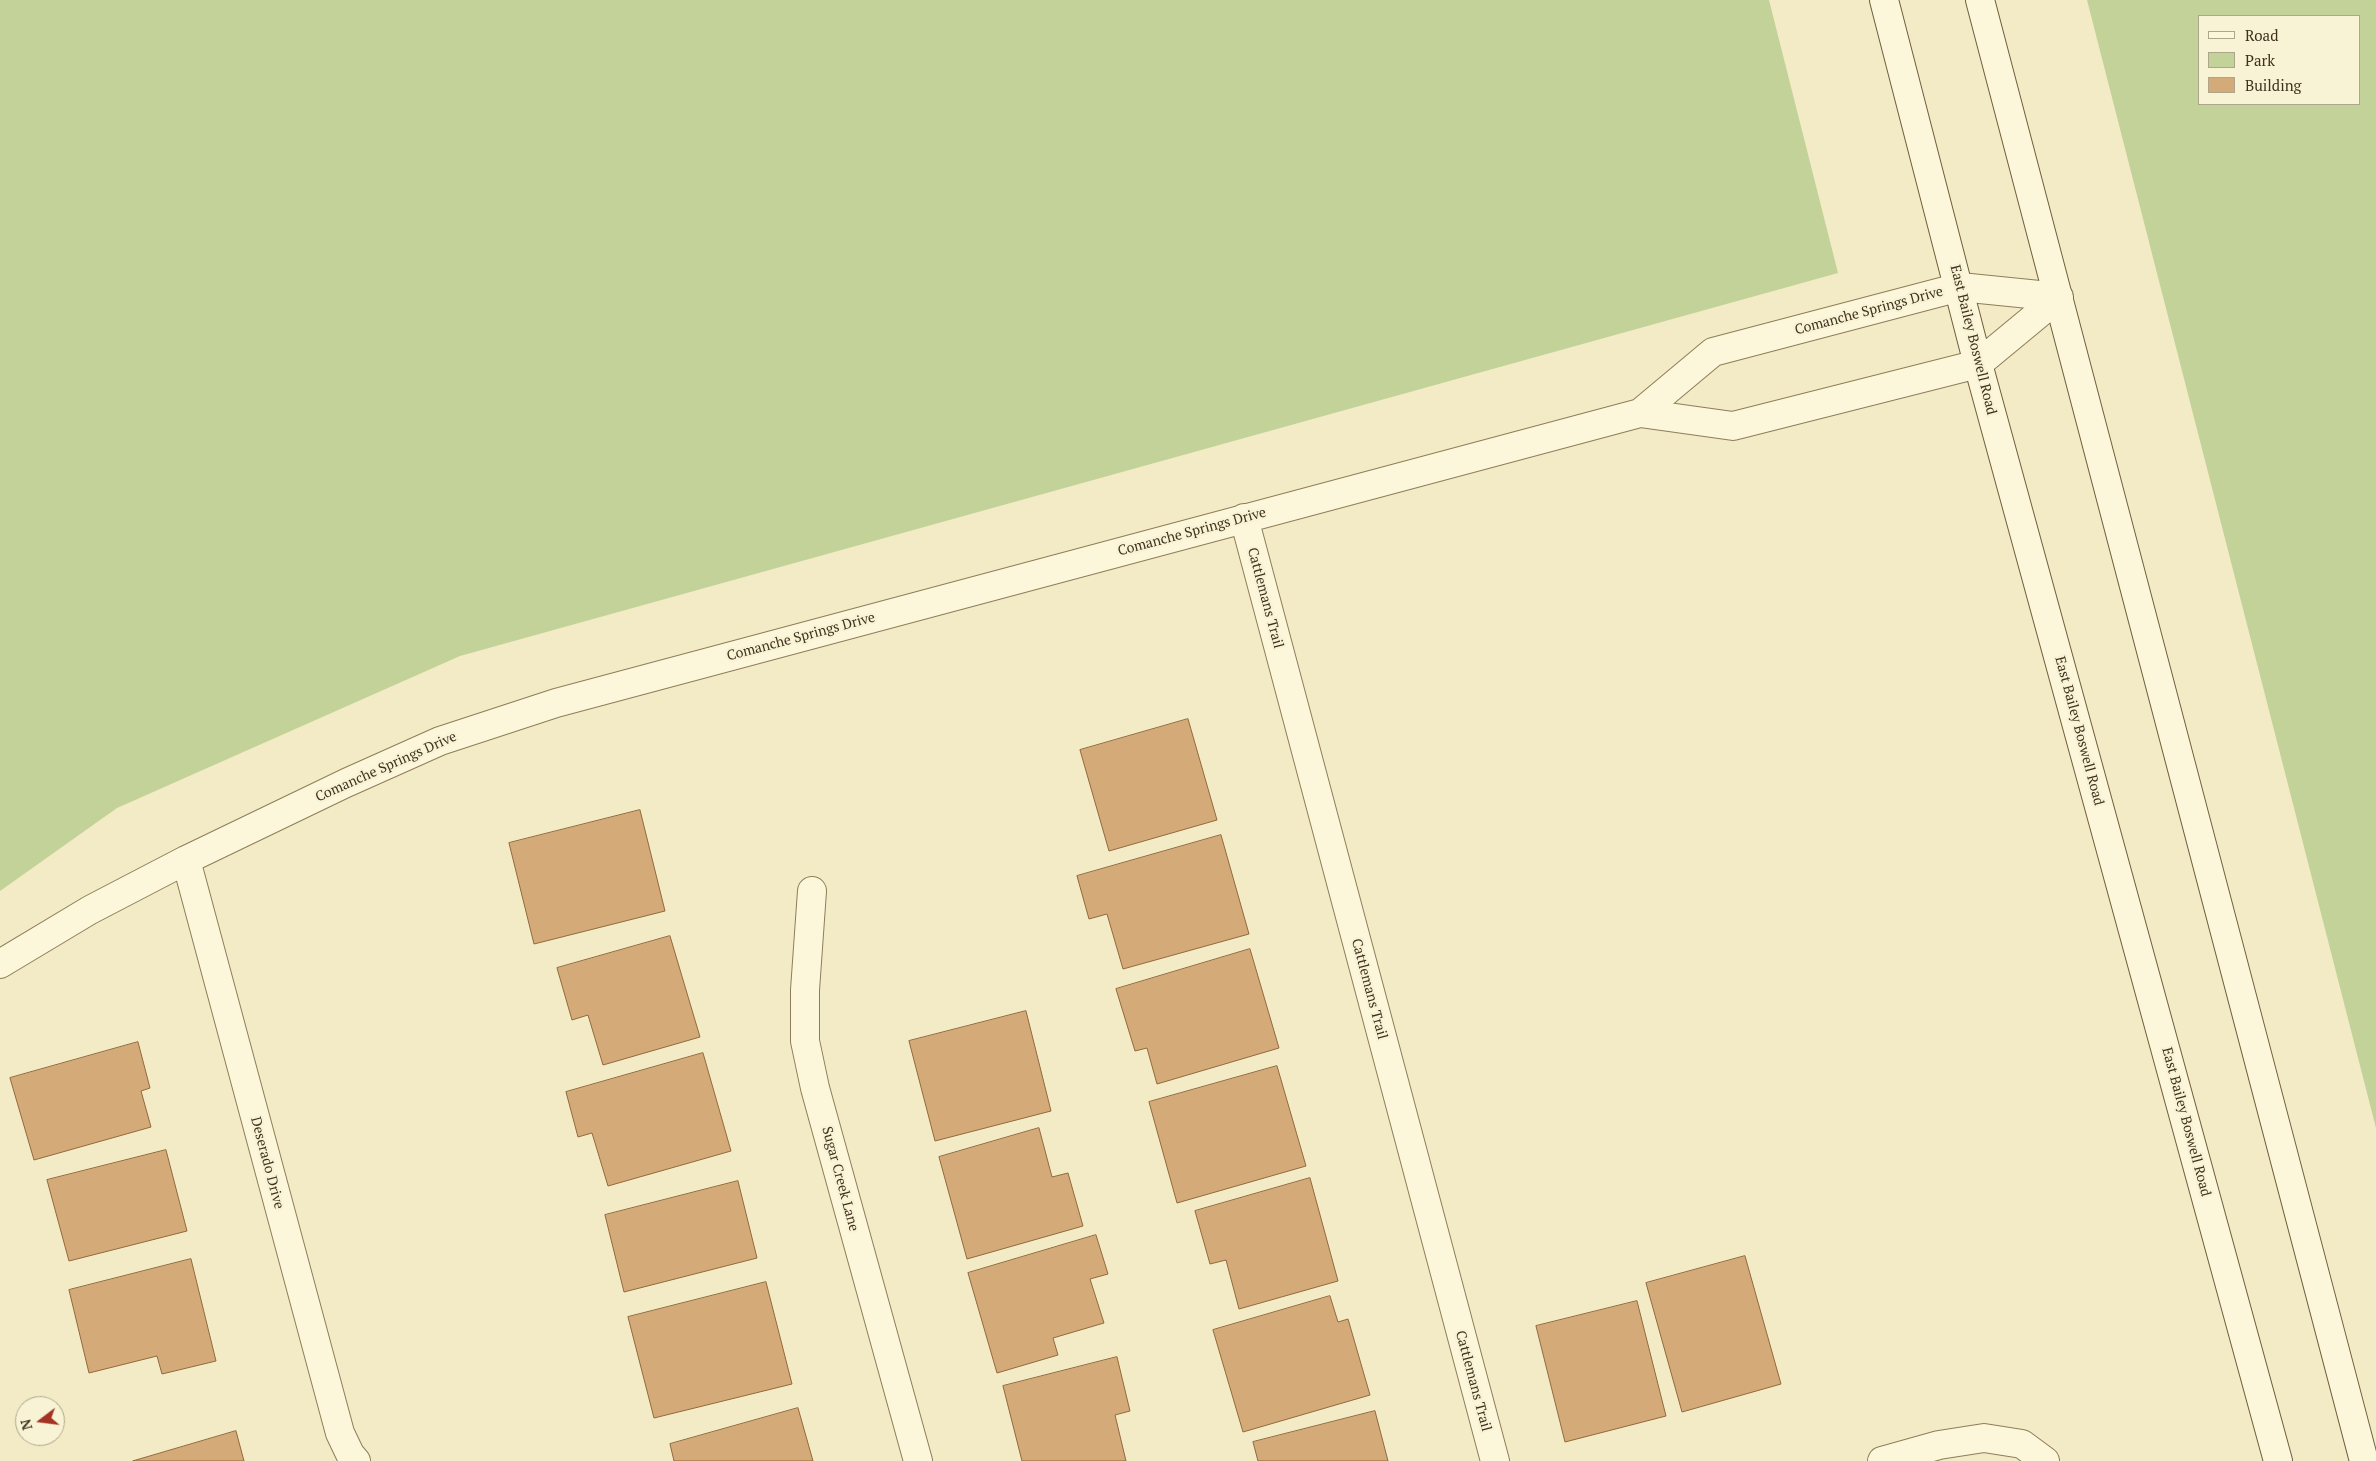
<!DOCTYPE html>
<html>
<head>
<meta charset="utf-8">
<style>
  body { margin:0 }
  #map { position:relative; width:2376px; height:1461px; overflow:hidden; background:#f2ebc5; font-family:"PT Serif",serif }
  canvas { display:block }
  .legend { position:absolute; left:2198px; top:15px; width:162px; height:90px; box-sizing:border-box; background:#f9f3d6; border:1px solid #aea68c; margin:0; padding:6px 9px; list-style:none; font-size:15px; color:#3e321e }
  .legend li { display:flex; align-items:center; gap:10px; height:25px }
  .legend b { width:25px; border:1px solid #aea68c }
  .north { position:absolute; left:15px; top:1396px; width:50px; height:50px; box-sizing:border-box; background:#f9f3d6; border:1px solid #aea68c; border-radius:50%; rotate:255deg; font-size:14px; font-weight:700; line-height:20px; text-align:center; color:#3e321e }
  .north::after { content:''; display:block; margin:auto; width:18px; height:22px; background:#a43323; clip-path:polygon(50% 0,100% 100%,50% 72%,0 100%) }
</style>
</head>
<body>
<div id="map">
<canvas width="2376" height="1461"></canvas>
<ul class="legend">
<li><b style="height:6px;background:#fcf6da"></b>Road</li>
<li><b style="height:14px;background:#c3d298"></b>Park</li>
<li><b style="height:14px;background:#d3aa78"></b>Building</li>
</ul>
<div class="north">N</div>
</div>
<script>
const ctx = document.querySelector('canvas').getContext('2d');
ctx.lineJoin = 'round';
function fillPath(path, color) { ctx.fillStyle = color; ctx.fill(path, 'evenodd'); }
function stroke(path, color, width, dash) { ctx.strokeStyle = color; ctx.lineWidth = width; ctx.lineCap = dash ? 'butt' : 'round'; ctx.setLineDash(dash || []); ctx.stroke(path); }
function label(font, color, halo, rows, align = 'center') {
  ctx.font = font + ' "PT Serif",serif'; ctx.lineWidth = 4.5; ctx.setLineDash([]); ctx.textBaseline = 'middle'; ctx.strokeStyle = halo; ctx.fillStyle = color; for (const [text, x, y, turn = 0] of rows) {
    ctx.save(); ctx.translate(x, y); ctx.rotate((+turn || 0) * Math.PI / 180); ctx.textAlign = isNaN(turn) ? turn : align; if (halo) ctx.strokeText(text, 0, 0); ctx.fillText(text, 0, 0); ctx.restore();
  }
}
fillPath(new Path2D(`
  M0,0H1769L1838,273L460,656L117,808L0,891Z
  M2087,0H2376V1128ZM2200,16H2360V104H2200Z`), '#c3d298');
const building = new Path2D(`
  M1188,719L1217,820L1109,851L1080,750Z
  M640,810L665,911L534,944L509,843Z
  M1221,835L1249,934L1123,969L1107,914L1089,919L1077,876Z
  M670,936L700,1037L603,1065L588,1015L572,1020L557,968Z
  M1250,949L1279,1048L1157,1084L1147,1048L1135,1051L1116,989Z
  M1026,1011L1051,1111L935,1141L909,1041Z
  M138,1042L150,1088L141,1091L151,1127L34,1160L10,1078Z
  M703,1053L731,1151L608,1186L592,1133L578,1137L566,1092Z
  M1277,1066L1306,1166L1177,1203L1149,1102Z
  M1039,1128L1052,1177L1068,1173L1083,1226L967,1259L939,1157Z
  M166,1150L187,1231L69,1261L47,1180Z
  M1310,1178L1338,1281L1239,1309L1226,1260L1210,1264L1195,1211Z
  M738,1181L757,1258L624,1292L605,1215Z
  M1096,1235L1108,1274L1090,1279L1104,1323L1053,1338L1058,1355L997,1373L968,1273Z
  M1745,1256L1781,1384L1682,1412L1646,1283Z
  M191,1259L216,1361L162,1374L157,1356L89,1373L69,1290Z
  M766,1282L792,1384L654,1418L628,1317Z
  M1330,1296L1338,1322L1348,1319L1370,1395L1243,1432L1213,1330Z
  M1637,1301L1666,1416L1565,1442L1536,1326Z
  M1117,1357L1130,1411L1115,1415L1126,1461H1022L1003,1386Z
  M798,1408L813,1461H674L670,1444Z
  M1375,1411L1388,1461H1258L1253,1442Z
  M236,1431L244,1461H133Z`);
fillPath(building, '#d3aa78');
stroke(building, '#91693d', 1);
const minor = new Path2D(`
  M1640,413L1713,352L1960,287L2059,297
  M1244,518L1495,1461
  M186,860L340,1433L350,1454L356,1461
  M812,891L805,990V1041L815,1088L918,1461
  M0,964L90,910L186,860L346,783L440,741L556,703L1640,413L1733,426L1978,364L2059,297
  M1882,1461L1939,1445L1984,1438L2022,1444L2045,1461`);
const secondary = new Path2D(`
  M1884,0L1978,364L2278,1461
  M1980,0L2364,1461`);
stroke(minor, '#8f7d59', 30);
stroke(secondary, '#715e3c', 30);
stroke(minor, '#fcf6da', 28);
stroke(secondary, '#fcf6da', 28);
label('14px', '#3e321e', '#f9f3d6', [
  ["Comanche Springs Drive",1869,311,-15],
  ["East Bailey Boswell Road",1973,340,76],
  ["Comanche Springs Drive",1192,532,-15],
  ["Cattlemans Trail",1265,598,75],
  ["Comanche Springs Drive",801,637,-15],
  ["East Bailey Boswell Road",2079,731,75],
  ["Comanche Springs Drive",386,767,-24],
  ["Cattlemans Trail",1369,989,75],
  ["East Bailey Boswell Road",2186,1122,75],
  ["Deserado Drive",267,1163,75],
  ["Sugar Creek Lane",840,1179,75],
  ["Cattlemans Trail",1473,1381,75]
]);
</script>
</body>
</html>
